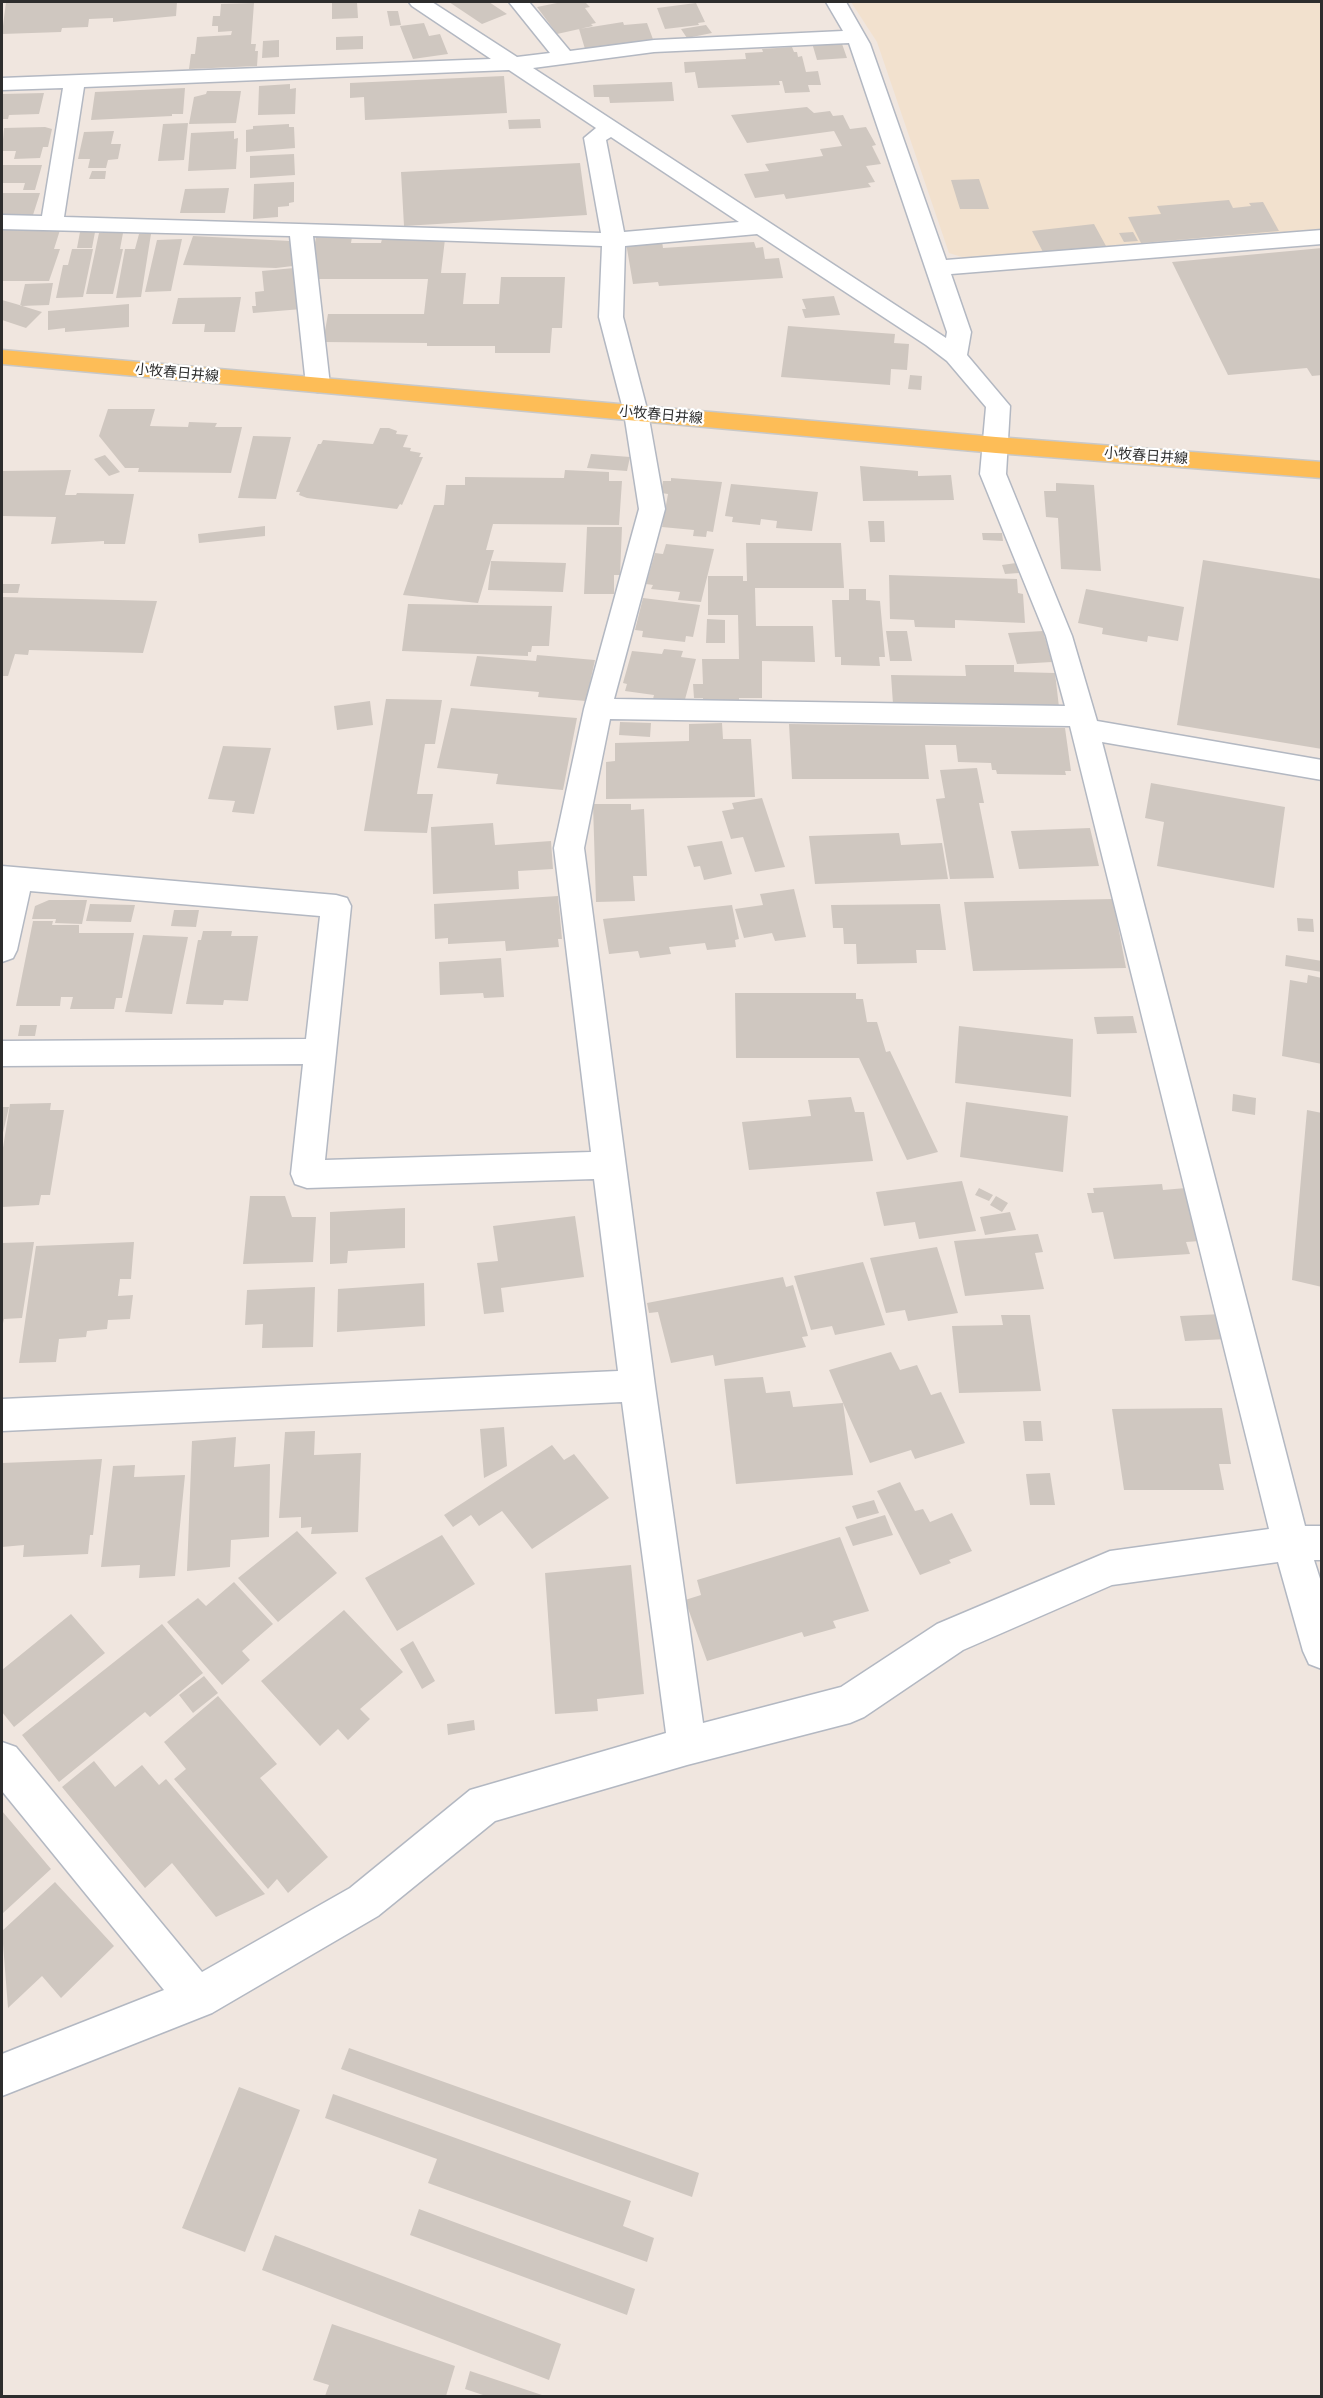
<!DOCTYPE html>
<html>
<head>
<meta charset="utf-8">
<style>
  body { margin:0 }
  #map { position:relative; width:1323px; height:2398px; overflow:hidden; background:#f0e6df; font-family:Inter,sans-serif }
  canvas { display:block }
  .frame { position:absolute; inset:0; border:3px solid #2d2d2d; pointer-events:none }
</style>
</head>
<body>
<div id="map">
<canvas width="1323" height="2398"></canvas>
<div class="frame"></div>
</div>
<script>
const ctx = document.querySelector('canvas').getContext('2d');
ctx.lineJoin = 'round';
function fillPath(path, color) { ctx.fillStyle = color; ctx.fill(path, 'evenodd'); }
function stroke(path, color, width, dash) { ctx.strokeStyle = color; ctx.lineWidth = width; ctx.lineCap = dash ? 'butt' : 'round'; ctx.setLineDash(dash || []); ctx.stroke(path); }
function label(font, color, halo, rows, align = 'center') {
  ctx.font = font + ' Inter,"Noto Sans JP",sans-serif'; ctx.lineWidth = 4.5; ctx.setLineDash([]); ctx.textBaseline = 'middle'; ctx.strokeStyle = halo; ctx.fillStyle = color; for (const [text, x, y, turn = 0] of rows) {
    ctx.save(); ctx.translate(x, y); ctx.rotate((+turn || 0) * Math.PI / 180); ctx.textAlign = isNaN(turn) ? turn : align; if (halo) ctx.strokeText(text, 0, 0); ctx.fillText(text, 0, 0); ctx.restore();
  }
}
fillPath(new Path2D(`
  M851,2H1321V229L971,260L949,253L877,42Z`), '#f2e1ce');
fillPath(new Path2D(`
  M6,2H177L176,16L113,22V18L89,19L88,27L62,28L61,32L2,34Z
  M332,2H357L358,18L332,19Z
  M449,2H489L507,14L482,24Z
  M562,2H585L590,7L585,8L596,23L591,24L593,26L557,34L537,7Z
  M254,3L251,44H256L255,51H258L257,66L189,69L191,54H195L197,37L231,35L232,31L218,32V26H212L213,16H220L221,4Z
  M696,3L705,22L698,23L699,25L665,29L657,8Z
  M387,11H398L401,25L390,26Z
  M623,22L624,25L647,23L654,42L585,49L579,29Z
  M424,23L429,36L440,34L448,54L413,59L400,26Z
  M706,25L712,33L687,38L681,29Z
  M363,36V49L336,50V37Z
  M279,40V57L262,58L263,41Z
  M841,41L847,58L817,60L812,43Z
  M792,47L794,52H797L798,57L802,56L806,72L818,71L821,85H808L810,92L785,93L782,81H779L780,85L698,88L695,72L685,73L684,62L746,59L745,53L763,52L762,49Z
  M504,76L507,113L365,120L364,97L350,98V83Z
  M672,82L674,101L610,103L609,97H594L593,85Z
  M290,84V89L296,88L295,114L258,115L259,86Z
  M185,88L183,114H172V116L91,120L95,92Z
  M207,91H241L236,123L189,124L194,97L206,94Z
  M44,93L39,114L9,115L8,119H2V94Z
  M807,107L814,113L830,111L833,116L843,115L850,129L866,127L876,145L872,146L881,164L866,166L875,182L868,183L871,187L786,199L784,194L755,198L744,174L769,171L765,164L823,156L820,149L842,146L834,131L747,143L731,115Z
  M540,119L541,128L509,129L508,120Z
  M188,123L184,160L158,161L163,124Z
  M289,124V127H294L295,148L246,152V130L253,129V126Z
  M45,127L52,129L48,147H43L40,158L14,159L16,151H2L4,128Z
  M114,131L111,144H121L118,159L108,160L106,168H88L90,159H78L84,132Z
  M234,131V139L238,138L236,169L188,171L191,133Z
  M294,154L295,175L250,178V156Z
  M580,163L587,215L404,226L401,172Z
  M2,165H42L35,190H23L25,183H2Z
  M92,171H106L105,179H89Z
  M979,179L989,209H960L951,180Z
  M294,182V202L289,203V206L278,207V217L253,219L254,184Z
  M229,188L225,213H180L185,189Z
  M2,193H40L33,215H2Z
  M1229,200L1233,208L1251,206L1249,203L1263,202L1279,231L1141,243L1128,217L1161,214L1157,206Z
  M1094,224L1106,246L1043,252L1032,231Z
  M2,230H60L54,249H60L49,281H2Z
  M80,232H95L92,248H77Z
  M1133,232L1138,241L1124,242L1119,233Z
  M99,233H123L120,249H123L113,294H86Z
  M139,234H151L141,297L116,298L125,249H135Z
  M193,236L290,241L293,266L276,268L183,265Z
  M316,237H352L351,243H381L382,239H445L441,273H466L463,304H499L501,277H565L562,328H552L550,353H495V346H427V343L323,342L328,314H424L428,279H316L318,266H311Z
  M182,239L171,291L145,292L157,240Z
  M662,241L663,248L754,242L756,248L763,247L765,259L779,258L783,278L659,286L658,282L633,284L626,243Z
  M1322,248V375L1312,376L1307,368L1228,375L1172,262Z
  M72,249H93L83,297L56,298L63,265H68Z
  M294,268L297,305H301L302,309L253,313L252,306H256L255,292L264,291L262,271Z
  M53,283L49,305L20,306L25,284Z
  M834,296L840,315L805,318L802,309H806L802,299Z
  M241,297L235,332H204L205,324H172L178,298Z
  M2,300L16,304L42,312L26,328L2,320Z
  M129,304V327L65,332V328L48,330V311Z
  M788,326L895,334L894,343L909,344L907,370L891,369L890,385L781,377Z
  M910,375L922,376L921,390L908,389Z
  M108,409H155L150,426L188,427L189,422L217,423L215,427H242L231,473L138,472L139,468H125L99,436Z
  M380,428H389L397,431L396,434L408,435L403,447L411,448L410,451L421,453L419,457H423L402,505L400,504L397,509L307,498L299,495L300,492H296L318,444H321L323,440L373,444Z
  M253,436L291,437L276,499L238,498Z
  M591,454L630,457L627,471L587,468Z
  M105,455L120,472L109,476L94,459Z
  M860,466L918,471V476L951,475L954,500L863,501Z
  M71,470L65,495H76L77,493L134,494L125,544H104V541L51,544L56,517L2,516V471Z
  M565,470L609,472V481H622L619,525L493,524L486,550H494L478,603L403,595L434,505H444L446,485H465V477L564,478Z
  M671,478L722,482L713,532L707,531L706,537L693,536L694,530L662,527L668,494L661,493L663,481H671Z
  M1056,483L1094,485L1101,571L1061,569L1058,518L1046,517L1044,491H1056Z
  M731,484L818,492L812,531L776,528L777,521L761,519L760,525L732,522L733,517L725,516Z
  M868,521H884L885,542H870Z
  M265,526V536L199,543L198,534Z
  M587,527H622L620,575H614V594H584Z
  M982,533H1002L1003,541L983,540Z
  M746,543H841L844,588H755L756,626H813L815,662L762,661V698H739V703H703V698H694L693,684H703L702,659H739L738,615H708V576H743V581H747Z
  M666,544L714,549L701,602L678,600L680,592L651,589L653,585L646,584L655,553L663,554Z
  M1203,560L1322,579V749L1177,725Z
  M491,561L566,563L563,592L488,590Z
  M1016,563L1019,573L1005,574L1002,565Z
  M889,575L1017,579L1018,593L1023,594L1025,623L955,620V628L915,627L914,620L890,619Z
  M2,584H20L18,593H2Z
  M849,589H866V600L880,601L885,657H879L880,666L841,665V657H835L832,600H849Z
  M1086,589L1184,607L1178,641L1148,636L1147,642L1102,634L1103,628L1078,623Z
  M2,597L157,601L143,653L29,650L28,655L15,654L8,676H2Z
  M643,598L700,605L693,637L686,636L685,642L642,637L643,631L635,630Z
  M408,604L552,606L549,646H532L531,652H528V656L402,651Z
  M707,619L725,620V643H706Z
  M886,631H907L912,661H890Z
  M1043,631L1052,662L1017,664L1008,633Z
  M664,649L683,651L681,657L696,659L684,703L653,699L654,695L625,691L627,684L623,683L632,651L662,654Z
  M537,655L595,660L586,701L538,697L539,692L470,686L477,656L536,661Z
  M965,665H1014V672L1055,673L1059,707L893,704L891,675L966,676Z
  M386,699L442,700L435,744H425L417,794H433L427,833L364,831Z
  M370,701L373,725L337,730L334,706Z
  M451,708L577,718L563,790L496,784L498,774L437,768Z
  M620,722L651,723L650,737L619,735Z
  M722,723L723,739H751L755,797L606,799V762L615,761V743L689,741V724Z
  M789,724L1065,728L1071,771H1065L1066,775L997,774L996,770H992L991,763L958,762L956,745H925L929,779H792Z
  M223,746L271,748L254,814L232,812L235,801L208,799Z
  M977,768L984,803H979L994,878L950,879L936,799L945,798L940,770Z
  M1151,783L1285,807L1274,888L1157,866L1164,822L1145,818Z
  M762,798L785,867L755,872L743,837L731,839L722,811L734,809L732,803Z
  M593,804H631V810L644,809L647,876H633L635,901L596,902Z
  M493,823L495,845L551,841L553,869L518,871L519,889L433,894L431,827Z
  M1090,828L1099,866L1019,869L1011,831Z
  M899,833L901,845L942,843L948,879L815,884L809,836Z
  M722,841L732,874L704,880L700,866L694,867L687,846Z
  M794,889L806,937L775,941L772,933L744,938L735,909L763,905L760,894Z
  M558,896L562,939H558L559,947L506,951L505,941L448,944V938L435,939L434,904Z
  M1113,899L1126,968L973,971L964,902Z
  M49,900H87L82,924L55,923L56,919H32L35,906Z
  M90,904L135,905L131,922L86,921Z
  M940,904L946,950H916L917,963L857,964L856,944H844L843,928H833L831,905Z
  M732,905L739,939L735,940L736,947L707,950L705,943L669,947L671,954L640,958L638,951L609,954L603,919Z
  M174,910H199L196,927L171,926Z
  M1297,918L1313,919L1314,932L1298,931Z
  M33,921H53L52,925H79V933H134L122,998H116L114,1009H70L73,997H61L60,1006H16Z
  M203,931H232L231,936H258L248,1001L224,1000L223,1005L186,1004L198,940H201Z
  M143,935L188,937L172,1014L125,1012Z
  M1286,955L1322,961V972L1285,966Z
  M501,958L504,997L484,998L483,993L440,995L439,962Z
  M1308,975L1322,978V1064L1282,1056L1290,980L1307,983Z
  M735,993H856V999H863L867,1022H877L886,1052L890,1051L938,1152L907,1160L859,1058H736Z
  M1133,1016L1137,1033L1097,1034L1094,1017Z
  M20,1025H37L35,1036H18Z
  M959,1026L1073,1039L1071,1097L955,1083Z
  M1233,1094L1256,1098L1255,1115L1232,1111Z
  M851,1097L855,1112H864L873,1161L749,1170L742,1122L811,1116L808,1100Z
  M966,1102L1068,1116L1063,1172L960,1157Z
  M51,1103L50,1110H64L50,1195H41L39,1205L2,1207V1154L10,1104Z
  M2,1107H9L2,1137Z
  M1307,1110L1322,1113V1287L1292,1280Z
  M962,1181L976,1231L919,1239L915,1222L884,1226L876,1192Z
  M1162,1184L1163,1190L1186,1188L1200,1241L1186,1242L1190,1254L1114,1259L1103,1212L1092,1213L1087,1193H1094L1093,1188Z
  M979,1188L993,1195L989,1201L975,1195Z
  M250,1196H285L292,1217H316L313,1262L243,1264Z
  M996,1196L1008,1203L1002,1212L990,1205Z
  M405,1208V1248L348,1251L347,1263L330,1264V1212Z
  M1010,1212L1016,1230L985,1235L980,1217Z
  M575,1216L584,1277L501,1288L504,1312L484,1314L477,1263L498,1261L493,1226Z
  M1038,1234L1043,1252L1035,1253L1044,1289L965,1296L954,1241Z
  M34,1242L22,1318L4,1319L2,1328V1243Z
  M134,1242L131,1279H120L118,1296L133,1295L130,1319L108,1320L107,1329L87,1331L86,1337L59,1339L56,1362L19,1363L36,1246Z
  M937,1247L958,1313L908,1321L905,1310L886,1313L870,1258Z
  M863,1262L885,1325L835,1335L832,1326L811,1330L794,1276Z
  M783,1277L786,1287L793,1285L808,1336L802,1337L806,1347L715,1366L713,1355L671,1363L658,1312L649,1313L647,1303Z
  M424,1283L425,1326L337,1332L338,1289Z
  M315,1287L313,1347L262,1348L263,1324L245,1325L247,1290Z
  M1222,1314L1228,1339L1185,1341L1180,1316Z
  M1001,1315H1030L1041,1391L959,1393L952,1326L1003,1325Z
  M891,1352L900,1370L917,1365L931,1395L941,1392L965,1443L915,1459L911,1450L870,1463L843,1403L853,1475L736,1484L724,1379L763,1377L766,1393L790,1391L793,1407L843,1403L829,1370Z
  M1222,1408L1231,1464H1219L1224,1490H1124L1112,1409Z
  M1023,1421H1041L1043,1441H1025Z
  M504,1427L507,1466L484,1478L480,1429Z
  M315,1431L314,1455L361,1453L358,1532L311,1534L312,1527L301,1528V1517L279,1518L285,1432Z
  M236,1437L234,1467L270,1464L269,1537L231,1540L230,1567L187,1571L192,1441Z
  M552,1445L564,1460L574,1454L609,1498L532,1549L502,1511L479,1526L471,1515L453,1527L444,1515Z
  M102,1459L93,1535H90L88,1554L23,1557L24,1545L2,1547V1463Z
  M135,1465L134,1477L185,1475L175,1576L139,1578L140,1565L101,1567L113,1466Z
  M1050,1473L1055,1505H1030L1026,1474Z
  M900,1482L915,1511L923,1509L930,1522L952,1513L972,1551L949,1560L951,1563L920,1575L877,1491Z
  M874,1500L879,1513L857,1519L852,1506Z
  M885,1515L893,1535L853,1546L845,1527Z
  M297,1531L337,1573L278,1622L238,1578Z
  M442,1535L475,1584L397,1631L365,1578Z
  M840,1537L869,1611L833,1621L836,1628L804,1637L802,1632L707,1661L685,1600L701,1595L697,1580Z
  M631,1565L644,1694L597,1699L598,1711L555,1714L545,1573Z
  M234,1582L273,1624L242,1651L250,1660L222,1685L167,1622L198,1598L206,1606Z
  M344,1610L403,1672L360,1709L370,1719L348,1740L338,1729L320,1746L261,1681Z
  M71,1614L105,1653L14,1727L2,1712V1670Z
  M162,1624L203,1673L150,1717L145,1712L59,1782L22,1735Z
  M413,1641L435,1681L422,1689L400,1649Z
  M204,1676L218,1693L193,1713L179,1695Z
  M218,1696L277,1764L260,1778L328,1857L288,1893L277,1879L268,1889L174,1779L186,1769L164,1742Z
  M474,1720L475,1730L448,1735L447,1724Z
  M94,1761L115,1787L142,1765L159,1785L166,1779L265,1894L216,1917L172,1863L145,1888L62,1787Z
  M2,1811L51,1869L2,1914Z
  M55,1882L114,1946L61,1998L42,1976L8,2008L2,1931Z
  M349,2048L699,2173L692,2197L341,2069Z
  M239,2087L300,2110L245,2252L182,2228Z
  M333,2094L631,2201L623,2226L654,2238L647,2262L428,2183L437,2159L325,2118Z
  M419,2209L635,2289L627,2315L410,2235Z
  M275,2235L561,2344L549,2380L262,2270Z
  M332,2324L455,2366L446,2396H325L329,2385L313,2380Z
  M470,2371L545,2396H486L465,2389Z`), '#cfc7c0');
const minor = new Path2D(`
  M409,2H432L517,57L550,53L509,2H529L570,51L654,40L843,31L826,2H846L870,44L946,260L1322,230V244L951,274L971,332L967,355L1010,406L1006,474L1072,636L1097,721L1322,760V780L1102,742L1305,1526H1322V1560H1314L1322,1585V1669L1309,1664L1303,1651L1278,1562L1112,1585L963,1650L864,1717L850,1723L687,1765L495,1821L378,1916L212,2013L2,2096V2054L164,1990L2,1791V1742L16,1747L202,1972L350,1888L470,1790L666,1733L622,1402L2,1431V1399L618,1371L594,1179L307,1188L295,1184L291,1174L303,1064L2,1066V1041L306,1039L320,916L30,891L17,950L13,958L2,962V866L336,895L347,898L351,906L325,1160L591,1152L554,848L584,709L639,509L624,413L599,317L602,246L313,236L330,385L327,390L318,392L309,390L306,385L290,236L2,229V215L42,216L63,88L2,90V78L491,59L412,6ZM849,43L947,332L946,338L533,68L654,52ZM509,70L596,128L584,138L601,233L64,217L84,87ZM611,137L739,222L624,232L606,140ZM757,234L926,345L947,361L986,407L980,474L1046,636L1065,706L614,699L665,509L648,413L623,317L625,246ZM610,719L1070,726L1269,1529L1110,1551L937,1624L841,1687L703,1723L655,1386L584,848Z`);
const major = new Path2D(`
  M2,350L996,437L1322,462V478L996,453L2,364Z`);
stroke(minor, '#b3b8c2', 3);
stroke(major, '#c8c8c8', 3);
fillPath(minor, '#fff');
fillPath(major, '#fdbd57');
label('14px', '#2d2d2d', '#fff', [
  ["小牧春日井線",177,373,5],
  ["小牧春日井線",661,415,5],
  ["小牧春日井線",1146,456,4]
]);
</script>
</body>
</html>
